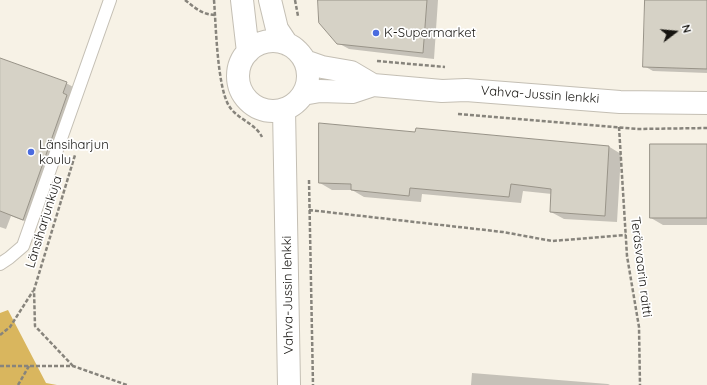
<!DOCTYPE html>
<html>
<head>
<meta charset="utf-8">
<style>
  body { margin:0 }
  #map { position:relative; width:707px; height:385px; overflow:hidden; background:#f7f2e6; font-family:Quicksand,sans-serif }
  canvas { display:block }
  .north { position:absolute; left:655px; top:12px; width:40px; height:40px; -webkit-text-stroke:3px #fff; paint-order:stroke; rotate:74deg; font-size:11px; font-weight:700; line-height:16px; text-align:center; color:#161410 }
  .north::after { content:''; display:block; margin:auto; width:14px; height:18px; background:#161410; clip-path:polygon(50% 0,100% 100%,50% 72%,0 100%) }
</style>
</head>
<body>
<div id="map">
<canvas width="707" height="385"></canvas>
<div class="north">N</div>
</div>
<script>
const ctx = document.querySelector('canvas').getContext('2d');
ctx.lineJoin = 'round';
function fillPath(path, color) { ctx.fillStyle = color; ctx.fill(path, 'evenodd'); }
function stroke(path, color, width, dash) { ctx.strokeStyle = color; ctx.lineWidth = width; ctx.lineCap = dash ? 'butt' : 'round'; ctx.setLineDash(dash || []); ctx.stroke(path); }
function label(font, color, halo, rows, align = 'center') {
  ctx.font = font + ' Quicksand,sans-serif'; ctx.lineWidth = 3.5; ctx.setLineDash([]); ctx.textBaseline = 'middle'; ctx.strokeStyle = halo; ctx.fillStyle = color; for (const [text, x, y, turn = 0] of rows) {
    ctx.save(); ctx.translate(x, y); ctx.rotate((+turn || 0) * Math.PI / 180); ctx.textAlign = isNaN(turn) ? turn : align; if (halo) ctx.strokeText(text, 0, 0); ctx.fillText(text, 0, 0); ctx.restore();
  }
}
fillPath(new Path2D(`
  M8,310L46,383L57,385H0V313Z`), '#d9b65e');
fillPath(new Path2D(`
  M319,0H438L434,59L349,49L338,43Z
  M646,0H707V73L653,71L644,66Z
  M0,59L66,83L75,88L32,224L11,216L6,229L0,227Z
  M416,133L608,146L621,154L617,222L564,219L551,212L552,194L523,191L521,203L422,194L421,202L364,197L352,190H332L320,183Z
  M707,145V225H663L651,218Z
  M472,373L608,384L610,385H471Z`), '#0003');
const building = new Path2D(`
  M318,0H427L423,53L337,44L319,23Z
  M645,0H707V69L643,67Z
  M0,58L67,82L63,93L67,95L23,220L0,211Z
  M319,123L415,132L416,128L609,146L605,216L550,212L551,189L511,184L509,197L410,188L409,196L351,190V184L319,183Z
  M650,144H707V218H650Z`);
fillPath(building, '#d6d2c6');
stroke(building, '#989388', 1);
const lane = new Path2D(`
  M0,264L9,258L23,246L110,0`);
const street = new Path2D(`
  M242,0L248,52
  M270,0L277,29L287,44
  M238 76a35 35 0 1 1 70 0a35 35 0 1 1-70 0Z
  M305,61L322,67L351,72L373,85
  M303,94L320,91L352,92L373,85L442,91L466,90L620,102L707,103
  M284,109L289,385`);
stroke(lane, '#c4bfb4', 14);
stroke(street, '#c4bfb4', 24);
stroke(new Path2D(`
  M185,0C195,8 203,15 216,15
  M214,0C216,25 217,86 229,106C237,119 255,123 262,137
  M295,0L298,16
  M377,61L445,67
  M458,114L637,129L707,128
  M619,127L627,256L639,327L640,385
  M309,180L313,385
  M309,210L503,232L552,241L626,235
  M0,335L10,327L33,291
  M0,366H73L127,385
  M73,366L35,326L34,290L75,155
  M18,385L29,366`), '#87847c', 2.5, [4, 2]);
stroke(lane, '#fff', 12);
stroke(street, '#fff', 22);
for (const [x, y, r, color] of [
  [376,33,4,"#4a6bdf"],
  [31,152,4,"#4a6bdf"]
]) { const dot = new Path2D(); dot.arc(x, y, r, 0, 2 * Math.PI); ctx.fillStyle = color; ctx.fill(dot); stroke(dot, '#fff', 1.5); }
label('13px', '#161410', '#fff', [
  ["K-Supermarket",384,33],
  ["Länsiharjun",39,145],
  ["koulu",39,160]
], 'left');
label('13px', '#161410', '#fff', [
  ["Vahva-Jussin lenkki",540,95,4],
  ["Länsiharjunkuja",44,222,-73],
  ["Teräsvaarin raitti",641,267,83],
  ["Vahva-Jussin lenkki",288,295,-91]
]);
</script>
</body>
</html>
